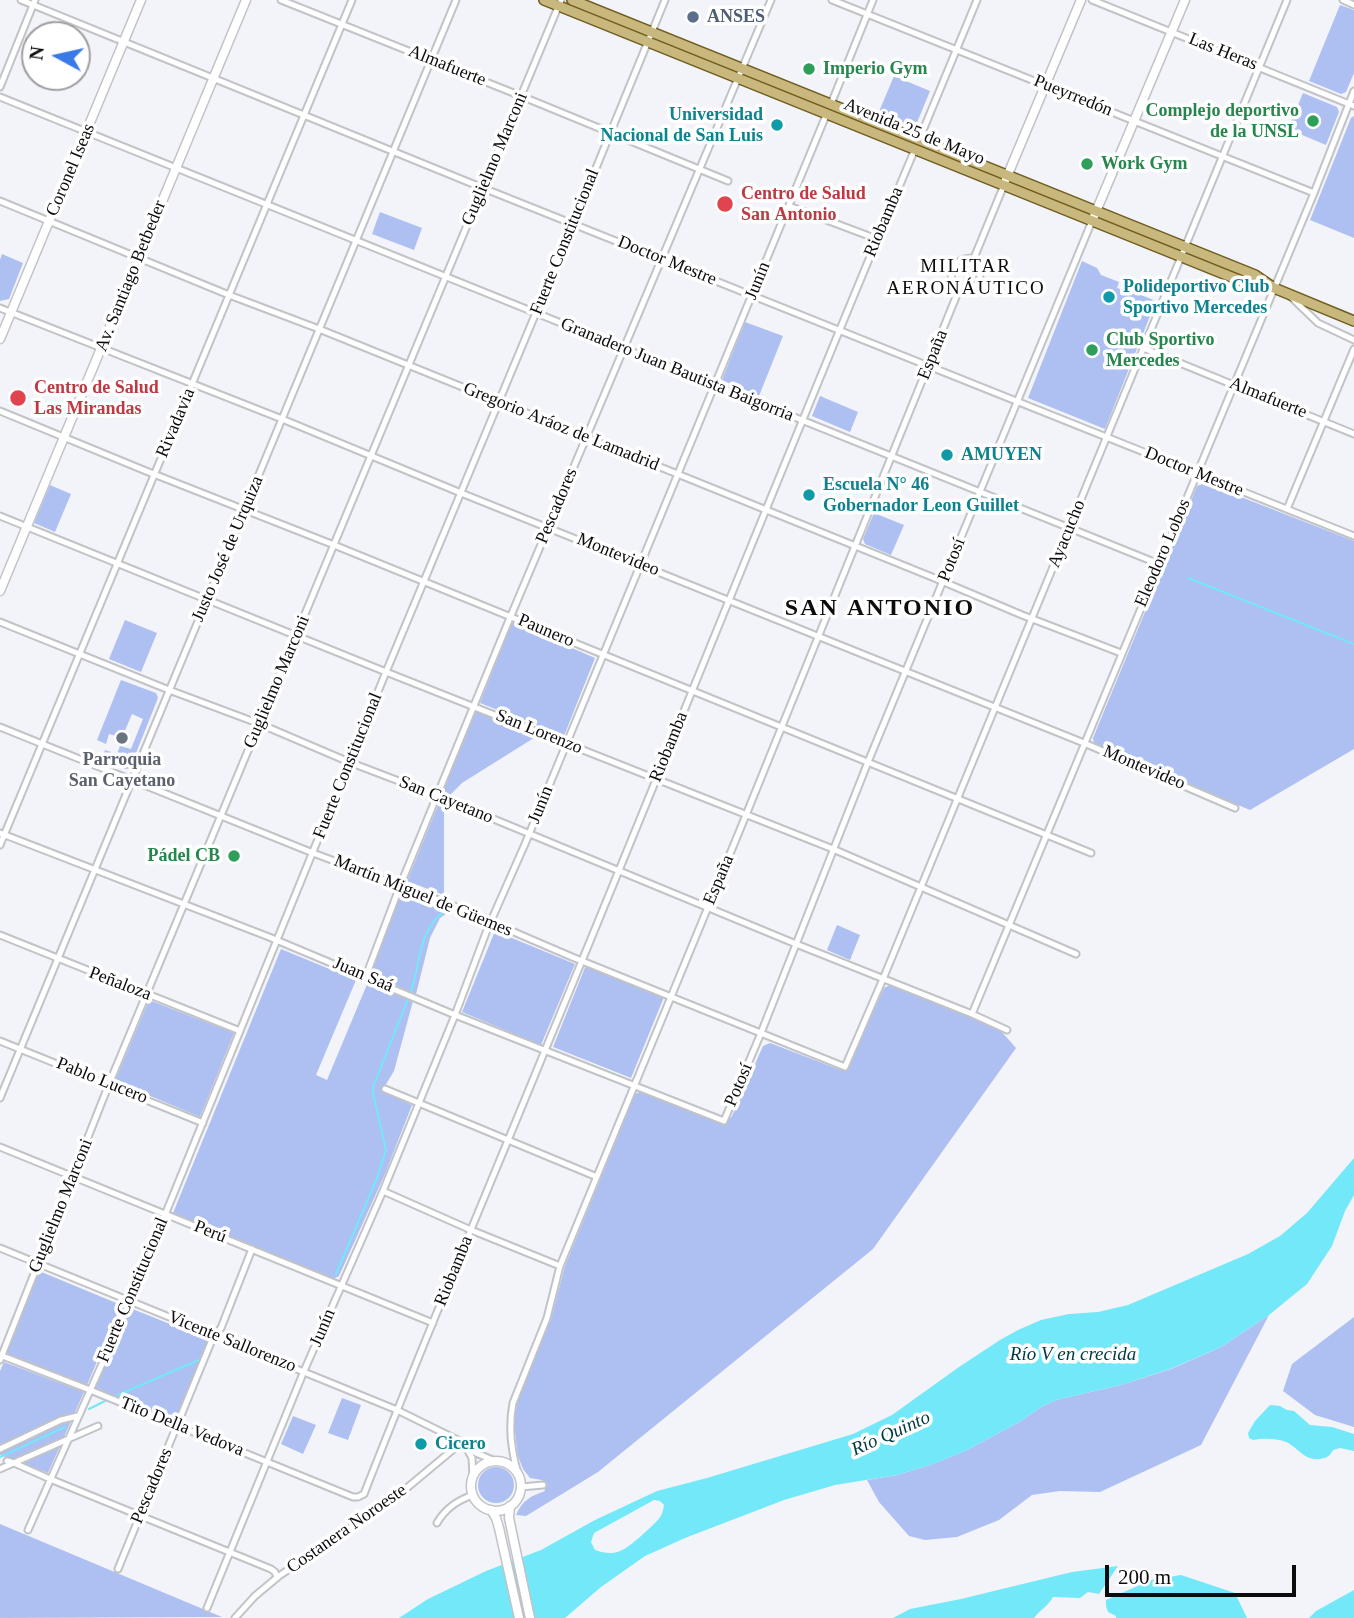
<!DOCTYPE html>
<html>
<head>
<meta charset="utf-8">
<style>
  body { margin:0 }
  #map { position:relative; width:1354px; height:1618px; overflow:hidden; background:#f3f4f9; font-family:Georgia,serif }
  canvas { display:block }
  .north { position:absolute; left:21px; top:21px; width:70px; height:70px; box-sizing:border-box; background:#fff; border:2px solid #9e9e9f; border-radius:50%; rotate:278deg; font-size:19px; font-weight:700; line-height:28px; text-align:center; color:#0c0c0e }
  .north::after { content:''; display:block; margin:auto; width:24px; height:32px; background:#387ae8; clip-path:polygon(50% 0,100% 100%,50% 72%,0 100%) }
  .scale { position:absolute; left:1105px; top:1565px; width:191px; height:32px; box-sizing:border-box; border:4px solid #0c0c0e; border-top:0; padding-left:9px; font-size:21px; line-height:24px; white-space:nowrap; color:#0c0c0e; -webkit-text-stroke:5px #fff; paint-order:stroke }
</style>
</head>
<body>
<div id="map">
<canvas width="1354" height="1618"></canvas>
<div class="north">N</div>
<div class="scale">200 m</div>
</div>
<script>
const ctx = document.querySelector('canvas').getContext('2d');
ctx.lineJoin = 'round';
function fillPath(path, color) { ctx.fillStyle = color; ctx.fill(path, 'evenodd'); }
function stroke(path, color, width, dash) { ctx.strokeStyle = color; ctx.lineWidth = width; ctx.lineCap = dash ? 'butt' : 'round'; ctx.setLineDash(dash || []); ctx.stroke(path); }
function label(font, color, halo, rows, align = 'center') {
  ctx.font = font + ' Georgia,serif'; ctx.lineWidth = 7; ctx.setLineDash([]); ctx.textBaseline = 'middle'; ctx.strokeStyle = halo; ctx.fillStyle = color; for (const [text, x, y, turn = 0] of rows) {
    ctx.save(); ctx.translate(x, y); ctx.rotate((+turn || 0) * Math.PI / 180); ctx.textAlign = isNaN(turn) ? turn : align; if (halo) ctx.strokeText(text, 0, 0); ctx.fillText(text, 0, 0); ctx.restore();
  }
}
fillPath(new Path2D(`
  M1340,5L1354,10V73L1346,92L1341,94L1309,81Z
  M894,76L930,91L916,125L912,127L878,114Z
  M1303,93L1337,107L1339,112L1326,145L1288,129Z
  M1354,116V238L1310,220L1351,118Z
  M380,212L422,228L414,250L372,234Z
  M2,254L23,263L9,299L0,301V260Z
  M1082,261L1097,268L1101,275L1119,282L1117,288L1130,293L1129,287L1137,290L1141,295L1156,301L1105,429L1028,398Z
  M745,322L783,336L759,396L722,380Z
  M820,396L858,412L850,432L812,416Z
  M1205,483L1354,541V749L1250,810L1094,744L1093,738L1197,486Z
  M50,485L71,494L55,532L34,523Z
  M874,513L904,525L891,555L865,544L863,539Z
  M125,620L157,633L141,672L109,659Z
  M512,622L595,658L564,736L480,703Z
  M121,680L156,693L158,698L130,768L126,769L102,760L105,750L117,754L120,746L131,749L143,719L132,714L124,733L118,731L116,736L109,734L106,744L97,740Z
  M475,711L537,736L462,783L449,796L443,792Z
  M439,803L444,805V895L407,881Z
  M403,890L448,909L446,914L440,918L430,938L416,994L369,974Z
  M837,925L860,935L850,960L827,950Z
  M495,931L575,964L541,1045L462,1012Z
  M281,949L356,980L316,1075L327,1080L368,982L413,1001L394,1071L382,1091L412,1105L385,1174L339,1276L333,1279L173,1213Z
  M586,965L664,997L631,1078L553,1047Z
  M890,985L993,1026L1001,1031L1016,1048L873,1249L598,1472L526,1516L516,1515C522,1501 530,1496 545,1491L542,1480L530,1478L523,1469L518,1456L514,1424L516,1409L519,1396L551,1319L565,1266L635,1094L642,1091L721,1124L726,1123L732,1116L763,1046L770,1043L838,1069L847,1070L884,988Z
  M149,1000L234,1033L200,1117L115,1081Z
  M39,1271L121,1305L87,1385L6,1353Z
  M130,1308L210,1340L176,1420L94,1388Z
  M1269,1315L1201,1445L1100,1492L1060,1491L1032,1495L999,1520L957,1537L925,1540L909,1536L879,1502L867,1480L897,1475L930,1465L965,1451L1021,1421L1041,1407L1056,1400L1121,1385L1171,1369L1221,1347Z
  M1354,1317V1427L1315,1415L1283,1391L1292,1364Z
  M4,1362L84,1392L48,1473L0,1455V1371Z
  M342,1398L361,1405L348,1440L328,1433Z
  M293,1416L316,1425L303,1454L281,1444Z
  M478 1485a18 18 0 1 1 36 0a18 18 0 1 1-36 0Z
  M0,1524L222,1617L0,1618Z`), '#aebff1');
fillPath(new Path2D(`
  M1354,1158V1195L1345,1211L1332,1246L1307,1284L1269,1315L1221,1347L1170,1369L1121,1385L1056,1400L1041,1407L1021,1421L965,1451L930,1465L897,1475L835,1485L784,1500L685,1538L645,1556L601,1587L565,1618H399L428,1599L486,1571L541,1550L595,1520L657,1491L707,1478L853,1434L892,1415L959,1367L1000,1340L1018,1330L1041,1320L1069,1314L1098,1312L1128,1305L1248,1254L1280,1236L1307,1213ZM654,1500L660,1501L664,1505C663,1511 662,1516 657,1521C651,1527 630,1547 622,1550C613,1555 604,1553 595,1550L591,1542L594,1533Z
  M1270,1405L1280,1406L1287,1410L1294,1411L1310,1425L1332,1427L1354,1434V1451L1340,1448L1333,1450C1330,1456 1327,1458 1320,1459C1304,1461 1299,1448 1286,1442C1276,1438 1263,1438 1253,1440L1249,1438L1248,1433L1255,1421Z
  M1118,1566L1099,1594L1088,1592L1080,1598L1053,1597C1048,1606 1040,1610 1034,1618H893L910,1609L961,1599L1072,1572Z
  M1181,1575L1235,1593L1247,1618H1116V1616L1108,1612L1106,1606V1600L1151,1580Z
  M1354,1590V1618H1309L1316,1611Z`), '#72e8f8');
stroke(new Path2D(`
  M1188,578L1354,644
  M410,994C422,962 416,932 446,910
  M336,1274L377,1178L386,1150L373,1093V1087L408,999
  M118,1395L201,1359
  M89,1409L105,1401
  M0,1457L65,1427`), '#72e8f8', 2);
const street = new Path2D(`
  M21,0L483,188L1354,536
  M281,0L521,96L728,181
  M832,0L1314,193
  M1092,0L1354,106
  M1343,0L1354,5
  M0,87L35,0
  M0,97L1159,564
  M831,104L873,0
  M919,140L977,0
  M0,201L229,295L319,329L932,577L1022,615L1121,653
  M789,206L877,239
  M974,258L1004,185
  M958,292C945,275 952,258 974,258
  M958,292C969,293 976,289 980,279L979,266L974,258
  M1291,297L1318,323L1354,340
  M0,308L282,419L461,493L1084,743L1235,808
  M1143,348L1354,434
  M0,411L146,471L334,545L1091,853
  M1287,509L1354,349
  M0,516L386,672L833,849L1076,954
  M0,622L169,690L260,724L349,762L438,796L796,944L972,1014L1007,1030
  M0,727L313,853L449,904L572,957L845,1067L883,979L1287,0
  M0,833L269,937L455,1015L724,1121L761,1033L868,762L1092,221
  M0,845L352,0
  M0,935L240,1031
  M366,976L400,886L507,625L771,0
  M972,1014L1314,193L1354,91
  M0,1041L203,1123
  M385,1089L597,1177
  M0,1098L456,0
  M0,1147L433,1323
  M383,1191L471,1230L560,1266
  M0,1248L397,1410L462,1442L476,1453L495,1461
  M0,1355L90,1390L353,1497H358L364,1494C422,1345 485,1197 546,1048C670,749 789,448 915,149
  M0,1360L109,1084L561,0
  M466,1447L472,1458L473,1477
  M0,1449L61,1420L78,1416
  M7,1461L14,1463L50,1479L271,1569L275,1572L277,1577
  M0,1469L98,1426
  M518,1474C511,1450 508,1428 513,1403L547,1318L560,1266L746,815L958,292
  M521,1487L543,1485
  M437,1523C445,1509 458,1500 473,1495
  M28,1530L130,1301L386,672L573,224L665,0
  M118,1569L214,1335L221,1328L252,1249
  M207,1608L304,1371L383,1191L455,1015L487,930L525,844L827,113
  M235,1618L255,1596L279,1576L396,1497L462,1442`);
const secondary = new Path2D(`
  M1006,179L1081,0
  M1092,221L1185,0
  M0,339L141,0
  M0,591L246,0
  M471 1486a25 25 0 1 1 50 0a25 25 0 1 1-50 0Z
  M510,1506L509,1518L530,1618
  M491,1510L496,1518L499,1528L519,1618`);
const primary = new Path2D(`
  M544,0L1249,284L1268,287
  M572,0L1255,275L1274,288L1354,321`);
stroke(street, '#c1c3c7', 9);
stroke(secondary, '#c1c3c7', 11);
stroke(primary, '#6e5d1e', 12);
stroke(street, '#fff', 5);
stroke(secondary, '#fff', 8);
stroke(primary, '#c8b87d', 9);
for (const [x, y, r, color] of [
  [693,17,7,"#5c6f8a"],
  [809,69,7,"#2e9e5b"],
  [1313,121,7,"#2e9e5b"],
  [777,125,7,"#0f9aa8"],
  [1087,164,7,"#2e9e5b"],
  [725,204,9,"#e0444e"],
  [1109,297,7,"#0f9aa8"],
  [1092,350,7,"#2e9e5b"],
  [18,398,9,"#e0444e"],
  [947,455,7,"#0f9aa8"],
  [809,495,7,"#0f9aa8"],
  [122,738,7,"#6b7280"],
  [234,856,7,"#2e9e5b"],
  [421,1444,7,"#0f9aa8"]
]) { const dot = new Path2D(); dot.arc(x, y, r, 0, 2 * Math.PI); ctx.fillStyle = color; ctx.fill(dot); stroke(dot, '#fff', 2.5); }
label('bold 18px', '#4e5e75', '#fff', [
  ["ANSES",707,17]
], 'left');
label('18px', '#0c0c0e', '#fff', [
  ["Las Heras",1223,52,22],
  ["Almafuerte",447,66,22],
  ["Pueyrredón",1073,96,22],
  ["Avenida 25 de Mayo",914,132,22],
  ["Guglielmo Marconi",495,159,-67],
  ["Coronel Iseas",71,170,-67],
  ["Riobamba",884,222,-67],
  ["Fuerte Constitucional",565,242,-68],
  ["Doctor Mestre",667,261,22],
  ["Av. Santiago Betbeder",131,276,-68],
  ["Junín",758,281,-68],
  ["España",933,355,-68],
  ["Granadero Juan Bautista Baigorria",677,370,22],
  ["Almafuerte",1268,398,22],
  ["Rivadavia",176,423,-67],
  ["Gregorio Aráoz de Lamadrid",561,427,22],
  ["Doctor Mestre",1194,472,22],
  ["Pescadores",557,506,-67],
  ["Ayacucho",1067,534,-68],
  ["Justo José de Urquiza",228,549,-67],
  ["Eleodoro Lobos",1163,553,-67],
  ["Montevideo",618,555,22],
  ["Potosí",952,560,-68],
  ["Paunero",546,631,23],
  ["Guglielmo Marconi",277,682,-67],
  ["San Lorenzo",539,732,22],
  ["Riobamba",669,747,-68],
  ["Fuerte Constitucional",348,766,-68],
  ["Montevideo",1144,768,23],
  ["San Cayetano",446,800,22],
  ["Junín",541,805,-68],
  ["España",719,880,-67],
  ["Martín Miguel de Güemes",423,896,22],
  ["Juan Saá",363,975,23],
  ["Peñaloza",120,984,21],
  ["Pablo Lucero",102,1081,22],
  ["Potosí",739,1085,-67],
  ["Guglielmo Marconi",61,1206,-68],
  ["Perú",210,1232,22],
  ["Riobamba",454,1271,-68],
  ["Fuerte Constitucional",133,1290,-67],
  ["Junín",323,1328,-67],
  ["Vicente Sallorenzo",232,1342,22],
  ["Tito Della Vedova",182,1427,22],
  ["Pescadores",152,1486,-67],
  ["Costanera Noroeste",347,1529,-35]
]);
label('bold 18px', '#27864d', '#fff', [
  ["Imperio Gym",823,69],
  ["Complejo deportivo",1299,111,"right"],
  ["de la UNSL",1299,132,"right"],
  ["Work Gym",1101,164],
  ["Club Sportivo",1106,340],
  ["Mercedes",1106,361],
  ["Pádel CB",220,856,"right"]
], 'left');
label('bold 18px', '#0d838f', '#fff', [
  ["Universidad",763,115,"right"],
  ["Nacional de San Luis",763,136,"right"],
  ["Polideportivo Club",1123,287],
  ["Sportivo Mercedes",1123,308],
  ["AMUYEN",961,455],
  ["Escuela N° 46",823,485],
  ["Gobernador Leon Guillet",823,506],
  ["Cicero",435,1444]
], 'left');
label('bold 18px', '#be3a42', '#fff', [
  ["Centro de Salud",741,194],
  ["San Antonio",741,215],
  ["Centro de Salud",34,388],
  ["Las Mirandas",34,409]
], 'left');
label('bold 18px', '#5b616d', '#fff', [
  ["Parroquia",122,760],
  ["San Cayetano",122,781]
]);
ctx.letterSpacing = '2px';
label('19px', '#0c0c0e', '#fff', [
  ["MILITAR",966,267],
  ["AERONÁUTICO",966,289]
]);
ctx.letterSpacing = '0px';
label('italic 19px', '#003a41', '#fff', [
  ["Río V en crecida",1073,1355],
  ["Río Quinto",891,1434,-24]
]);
ctx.letterSpacing = '2px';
label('bold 24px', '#0c0c0e', '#fff', [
  ["SAN ANTONIO",880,609]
]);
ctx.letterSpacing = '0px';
</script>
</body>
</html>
